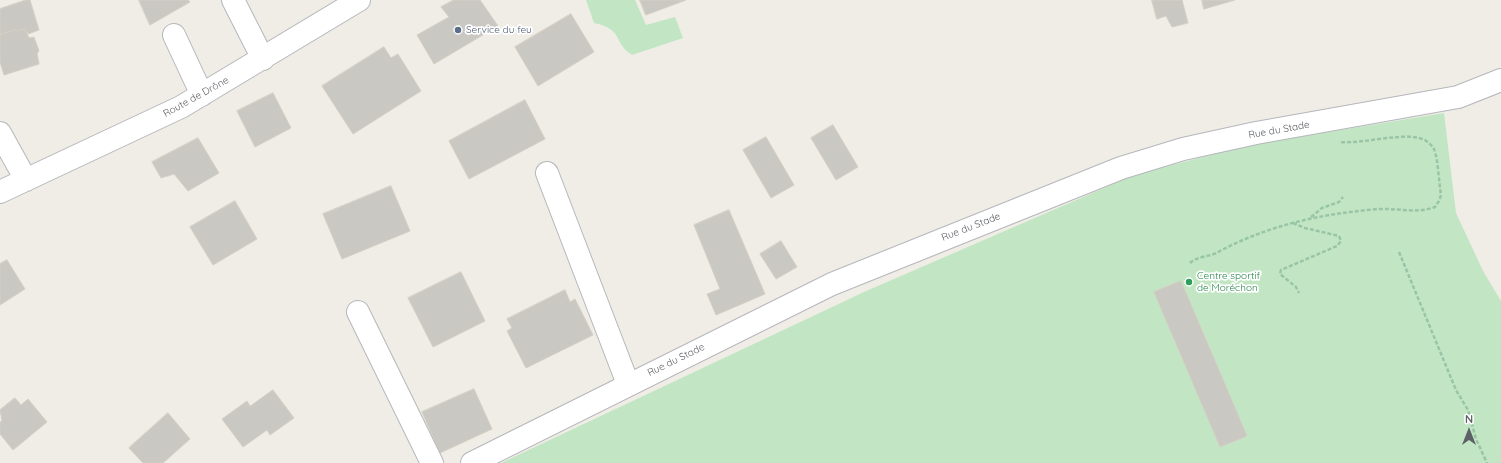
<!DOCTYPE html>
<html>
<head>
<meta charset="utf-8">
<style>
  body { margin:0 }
  #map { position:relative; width:1501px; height:463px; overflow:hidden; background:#efede5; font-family:Quicksand,sans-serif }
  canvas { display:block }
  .north { position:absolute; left:1449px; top:411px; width:40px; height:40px; -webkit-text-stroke:3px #fff; paint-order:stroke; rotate:0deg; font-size:11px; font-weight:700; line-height:16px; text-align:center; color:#5d6065 }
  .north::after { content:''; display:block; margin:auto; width:14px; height:18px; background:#5d6065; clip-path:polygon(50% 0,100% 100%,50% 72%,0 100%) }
</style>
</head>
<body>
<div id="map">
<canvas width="1501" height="463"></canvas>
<div class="north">N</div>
</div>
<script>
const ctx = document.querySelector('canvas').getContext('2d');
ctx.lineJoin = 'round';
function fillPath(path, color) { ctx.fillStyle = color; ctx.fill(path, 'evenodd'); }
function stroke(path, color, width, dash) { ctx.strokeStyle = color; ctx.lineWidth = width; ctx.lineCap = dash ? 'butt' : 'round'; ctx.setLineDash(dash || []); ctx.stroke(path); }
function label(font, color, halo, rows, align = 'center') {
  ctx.font = font + ' Quicksand,sans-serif'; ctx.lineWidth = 3.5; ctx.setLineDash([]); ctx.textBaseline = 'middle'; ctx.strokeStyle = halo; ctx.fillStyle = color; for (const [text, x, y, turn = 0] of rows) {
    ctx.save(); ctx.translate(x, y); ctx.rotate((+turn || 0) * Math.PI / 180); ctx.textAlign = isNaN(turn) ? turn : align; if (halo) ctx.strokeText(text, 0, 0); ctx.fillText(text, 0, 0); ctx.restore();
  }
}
fillPath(new Path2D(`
  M586,0H635L646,25L675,17L683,38L632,55C612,42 625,30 594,23Z
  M1444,113L1456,213L1483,271L1501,301V463H501L864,292L1134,175L1249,145Z`), '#c2e6c3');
const building = new Path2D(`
  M26,0H30L39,30L28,34L25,29L18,31L14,30L0,35V9Z
  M139,0H188L190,2L150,25Z
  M454,0H480L498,26L434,64L417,35L449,17L441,7Z
  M640,0H686L646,15Z
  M1152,0H1182L1188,23L1172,27L1166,16L1157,19Z
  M1202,0H1235L1204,9Z
  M571,14L594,52L538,86L515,47Z
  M25,29L29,38L34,37L39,51L37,53L39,64L4,75L0,62V35L14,30L18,31Z
  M384,47L391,58L398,54L421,91L353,134L322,86Z
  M273,93L291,128L255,147L237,111Z
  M525,100L545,139L469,179L449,141Z
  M833,125L858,167L836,180L811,138Z
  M766,137L794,185L771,198L743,150Z
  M198,138L219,173L188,191L174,174L161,178L152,162Z
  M391,186L410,231L342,259L323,214Z
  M235,201L257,239L213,265L190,227Z
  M729,210L765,294L716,315L707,294L720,289L694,225Z
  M781,241L797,267L776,279L760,254Z
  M7,260L25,289L0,305V264Z
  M461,272L485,321L433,347L408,298Z
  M1181,281L1247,436L1220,447L1154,292Z
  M565,290L570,302L575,299L593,335L526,368L507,331L512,328L507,319Z
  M474,389L492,429L440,453L422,412Z
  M273,390L294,418L270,435L267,430L243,447L222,419L247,401L250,406Z
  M15,398L21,405L28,399L47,422L13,450L0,434V422L2,421L0,410Z
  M168,413L190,439L163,463H143L129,448Z`);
fillPath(building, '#cac8c2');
stroke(building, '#d4cfc3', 1);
const minor = new Path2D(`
  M233,0L263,59
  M174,35L202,95
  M0,133L26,180
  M547,173L628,384
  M0,192L181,107L359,0
  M358,312L432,463
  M472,463L832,284L1121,168L1183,149L1256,133L1458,97L1501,80`);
stroke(minor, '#b5b7bc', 24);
stroke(new Path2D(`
  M1311,217L1322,208L1339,202L1343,197
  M1293,223L1305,228L1339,236L1341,241L1337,246L1281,270L1280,274L1296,287L1299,293
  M1399,252L1456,390L1468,410L1476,439L1487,463
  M1190,263C1197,256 1210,257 1218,252C1269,225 1320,214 1378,209C1398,208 1416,214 1435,207L1439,201L1441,195C1439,184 1438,158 1434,149C1431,144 1425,139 1419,138C1398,133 1364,144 1339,142`), '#99c5a7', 2.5, [4, 2]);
stroke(minor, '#fff', 22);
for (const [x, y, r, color] of [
  [458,30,4,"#5c6f8a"],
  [1189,282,4,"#2e9e5b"]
]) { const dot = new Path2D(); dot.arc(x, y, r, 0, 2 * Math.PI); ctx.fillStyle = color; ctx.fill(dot); stroke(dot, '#fff', 1.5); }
label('10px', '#4e5e75', '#fff', [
  ["Service du feu",466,30]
], 'left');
label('10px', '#5d6065', '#fff', [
  ["Route de Drône",196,97,-29],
  ["Rue du Stade",1279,130,-10],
  ["Rue du Stade",971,227,-21],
  ["Rue du Stade",676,360,-26]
]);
label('10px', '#27864d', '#fff', [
  ["Centre sportif",1197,276],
  ["de Moréchon",1197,288]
], 'left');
</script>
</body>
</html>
